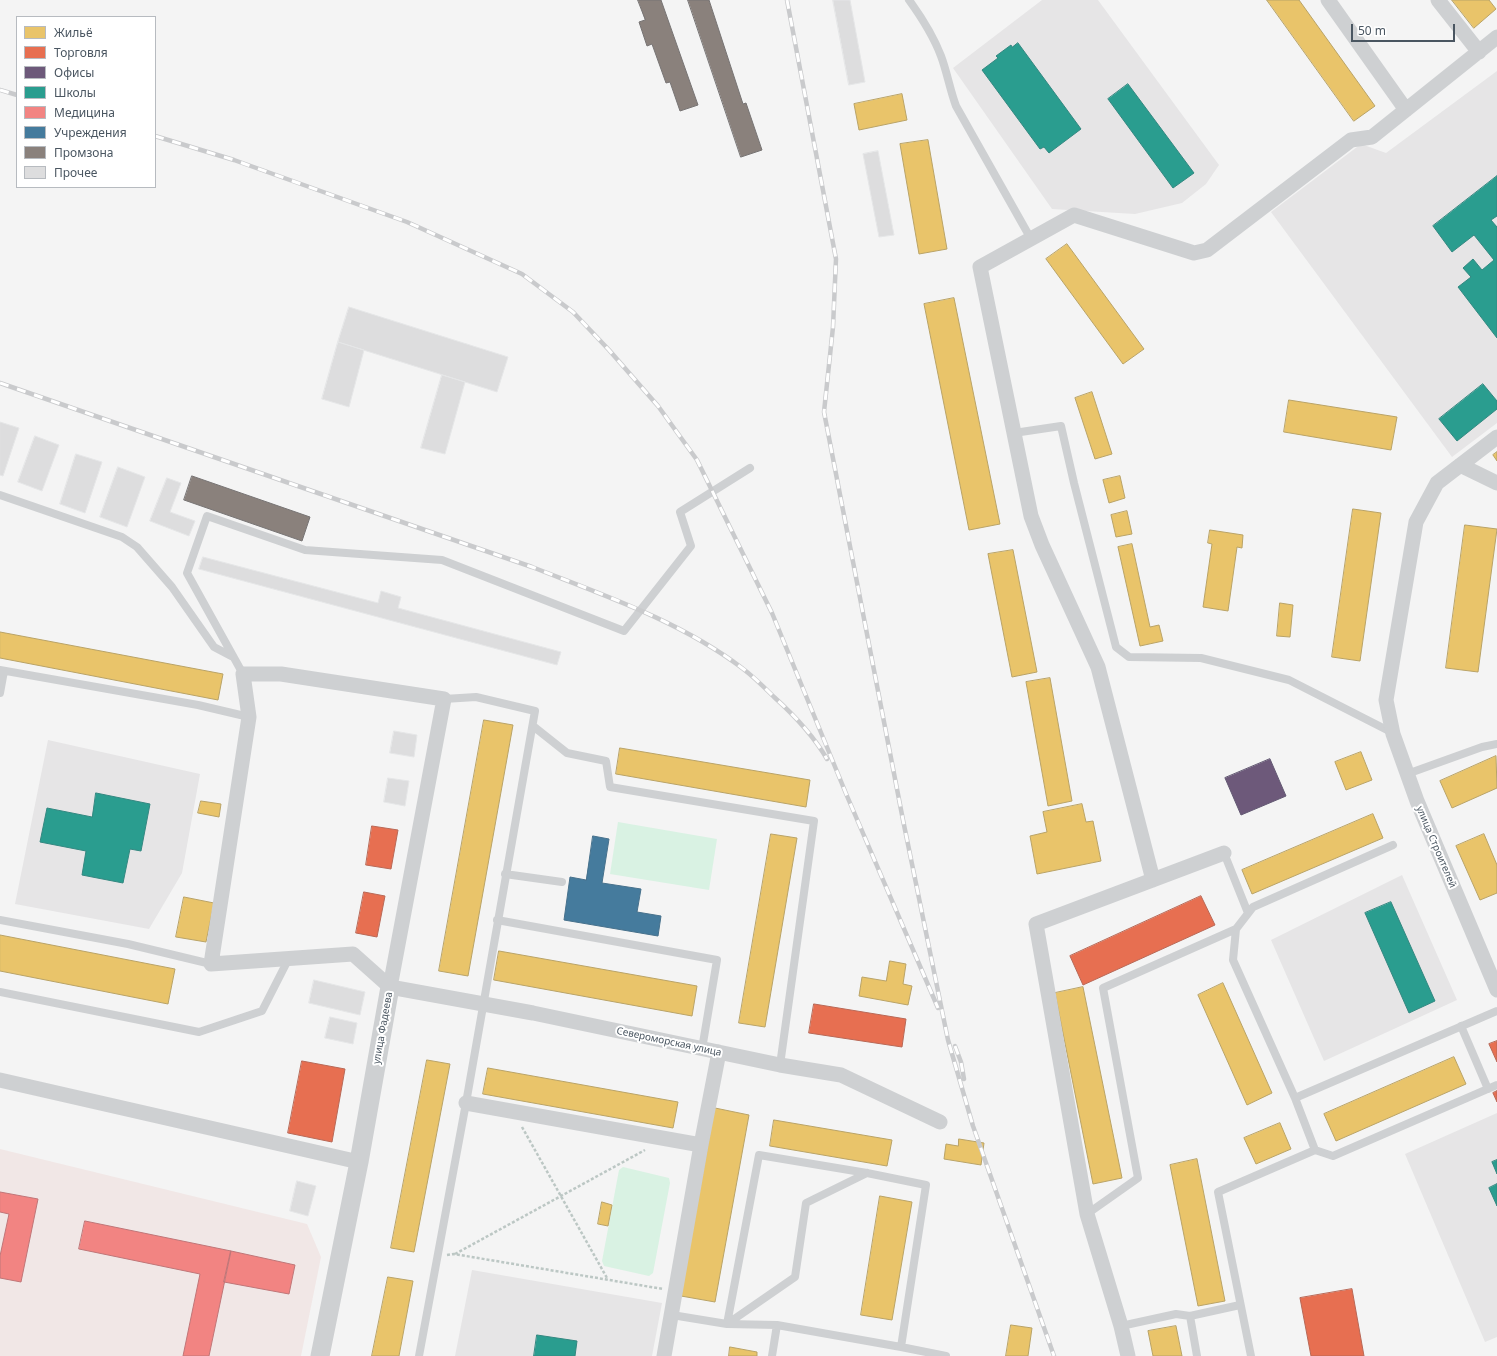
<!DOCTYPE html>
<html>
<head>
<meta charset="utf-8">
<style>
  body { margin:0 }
  #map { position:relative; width:1497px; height:1356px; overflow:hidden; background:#f4f4f4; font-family:"Noto Sans",sans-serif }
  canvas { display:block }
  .legend { position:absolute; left:16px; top:16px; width:140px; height:172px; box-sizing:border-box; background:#fff; border:1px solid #b7bbc0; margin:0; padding:5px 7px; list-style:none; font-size:12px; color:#4a5661 }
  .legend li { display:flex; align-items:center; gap:8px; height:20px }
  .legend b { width:20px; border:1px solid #b7bbc0 }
  .scale { position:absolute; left:1351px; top:24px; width:104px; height:18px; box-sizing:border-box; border:2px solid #4a5661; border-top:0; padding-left:5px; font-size:12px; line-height:14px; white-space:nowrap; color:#4a5661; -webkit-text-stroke:3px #fff; paint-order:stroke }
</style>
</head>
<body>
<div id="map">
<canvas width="1497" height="1356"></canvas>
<ul class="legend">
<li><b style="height:11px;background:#e9c46a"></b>Жильё</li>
<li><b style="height:11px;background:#e76f51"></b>Торговля</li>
<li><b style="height:11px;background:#6d597a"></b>Офисы</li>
<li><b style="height:11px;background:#2a9d8f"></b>Школы</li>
<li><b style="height:11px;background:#f28482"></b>Медицина</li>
<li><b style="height:11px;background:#457b9d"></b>Учреждения</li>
<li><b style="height:11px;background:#8a817c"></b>Промзона</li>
<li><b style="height:11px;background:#ddddde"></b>Прочее</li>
</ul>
<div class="scale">50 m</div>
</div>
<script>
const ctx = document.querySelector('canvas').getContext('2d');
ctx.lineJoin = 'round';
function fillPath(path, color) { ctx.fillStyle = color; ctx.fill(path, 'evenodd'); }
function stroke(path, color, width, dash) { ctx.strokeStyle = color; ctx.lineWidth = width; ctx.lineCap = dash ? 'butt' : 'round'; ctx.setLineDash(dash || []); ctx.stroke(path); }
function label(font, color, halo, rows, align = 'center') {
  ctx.font = font + ' "Noto Sans",sans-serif'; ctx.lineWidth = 4; ctx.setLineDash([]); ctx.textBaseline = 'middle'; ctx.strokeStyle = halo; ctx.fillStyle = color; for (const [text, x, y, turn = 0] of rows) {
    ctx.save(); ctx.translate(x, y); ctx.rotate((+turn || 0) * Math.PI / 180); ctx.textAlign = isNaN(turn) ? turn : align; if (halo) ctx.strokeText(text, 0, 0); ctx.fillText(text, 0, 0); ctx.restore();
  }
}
fillPath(new Path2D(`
  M1042,0H1098L1219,165L1206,184L1182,203L1135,214L1052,209L953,68Z
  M1497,71V423L1452,457L1271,212L1361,144L1386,153Z
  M48,740L200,774L182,873L149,929L15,904Z
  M1402,875L1457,1000L1324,1061L1271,940Z
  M1497,1113V1337L1485,1342L1405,1154Z
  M472,1270L662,1303L652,1356H455Z`), '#e6e5e6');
fillPath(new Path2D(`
  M0,1149L307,1224L321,1257L301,1356H0Z`), '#f1e7e6');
fillPath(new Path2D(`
  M618,822L717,839L709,890L610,874Z
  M623,1167L669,1178L670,1183L653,1273L649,1276L604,1266L602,1261L619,1170Z`), '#d9f2e3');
const homes = new Path2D(`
  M1267,0H1299L1375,106L1354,121Z
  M1452,0H1489L1496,9L1474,28Z
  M902,94L907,120L859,130L854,104Z
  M928,140L947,249L919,254L900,144Z
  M1067,244L1144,349L1123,364L1046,259Z
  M954,298L1000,524L969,530L924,304Z
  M1092,392L1112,454L1095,459L1075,398Z
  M1289,400L1397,417L1391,450L1284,432Z
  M1497,452V461L1493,455Z
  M1120,476L1125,498L1109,503L1103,480Z
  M1353,509L1381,513L1360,661L1332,657Z
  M1127,511L1132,534L1116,537L1111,515Z
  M1465,525L1497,529L1478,672L1446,668Z
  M1210,530L1243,535L1242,548L1237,547L1228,611L1203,607L1212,544L1208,543Z
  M1132,544L1150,627L1159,625L1163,641L1140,646L1118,547Z
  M1013,550L1037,672L1012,677L988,554Z
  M1280,603L1293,605L1290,637L1277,636Z
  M0,632L223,674L218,700L0,658Z
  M1050,678L1072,801L1048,806L1026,682Z
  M484,720L513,725L468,976L439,971Z
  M620,748L810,780L806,807L616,774Z
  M1361,752L1372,780L1346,790L1335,762Z
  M1496,756L1497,788L1452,808L1440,781Z
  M201,801L221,804L219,817L198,813Z
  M1082,804L1086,822L1093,821L1101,861L1037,874L1030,836L1047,832L1043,812Z
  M1373,814L1383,838L1252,894L1242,870Z
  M771,834L797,838L765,1027L739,1023Z
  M1484,834L1497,865V893L1480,900L1456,846Z
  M184,897L214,903L206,942L176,937Z
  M0,935L175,969L168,1004L0,971Z
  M499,951L697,986L692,1016L494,980Z
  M890,961L906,964L903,984L912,986L908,1005L859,996L862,977L886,981Z
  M1223,983L1272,1093L1247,1105L1198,995Z
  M1083,987L1122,1178L1093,1184L1055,993Z
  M1454,1057L1466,1084L1336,1141L1324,1114Z
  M427,1060L450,1064L414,1252L391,1248Z
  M488,1068L678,1102L673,1128L483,1094Z
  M715,1108L749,1115L715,1302L681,1296Z
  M774,1120L892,1140L887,1166L770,1146Z
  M1280,1123L1291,1149L1256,1164L1244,1138Z
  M959,1139L984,1143L981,1165L944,1159L946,1144L958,1146Z
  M1197,1159L1225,1301L1198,1306L1170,1165Z
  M880,1196L912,1202L892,1320L861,1315Z
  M602,1202L612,1205L608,1226L598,1224Z
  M388,1277L413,1281L399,1356H372Z
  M1011,1325L1032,1328L1028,1356H1006Z
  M1176,1326L1182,1356H1153L1148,1331Z
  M730,1347L757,1352V1356H729Z`);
fillPath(homes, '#e9c46a');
stroke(homes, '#b9a367', 1);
const shops = new Path2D(`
  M372,826L398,830L391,869L366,865Z
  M364,892L385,896L377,937L356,933Z
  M1201,896L1215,925L1083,985L1070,956Z
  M814,1004L906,1019L902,1047L809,1033Z
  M1497,1041V1062L1489,1044Z
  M302,1061L345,1069L332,1142L288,1133Z
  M1497,1091V1102L1493,1093Z
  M1352,1289L1364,1356H1311L1300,1298Z`);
fillPath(shops, '#e76f51');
stroke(shops, '#b86856', 1);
const offices = new Path2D(`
  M1270,759L1286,796L1241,815L1225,778Z`);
fillPath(offices, '#6d597a');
stroke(offices, '#625872', 1);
const schools = new Path2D(`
  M1018,43L1081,129L1049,153L1044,147L1040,149L982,70L998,58L996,56L1011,45L1012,47Z
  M1128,84L1194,173L1173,188L1108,99Z
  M1497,176V216L1491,220L1497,227V338L1458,287L1471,277L1463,268L1473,259L1482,270L1494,260L1474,235L1452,252L1433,226Z
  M1483,384L1497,401V409L1457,441L1439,419Z
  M96,793L150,804L141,851L130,849L123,883L82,875L86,851L40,842L47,808L92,817Z
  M1391,902L1435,1001L1409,1013L1365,913Z
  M1497,1160V1174L1492,1162Z
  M1497,1184V1206L1489,1188Z
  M537,1335L577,1341L575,1356H534Z`);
fillPath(schools, '#2a9d8f');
stroke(schools, '#348881', 1);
const health = new Path2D(`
  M0,1192L38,1199L21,1282L0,1278V1256L9,1214L0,1212Z
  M85,1221L231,1251L209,1356H183L200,1274L79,1249Z
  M231,1251L295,1265L289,1294L224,1282Z`);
fillPath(health, '#f28482');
stroke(health, '#c07678', 1);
const public = new Path2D(`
  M593,836L609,839L602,883L641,889L637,912L661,916L658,936L564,920L570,877L586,880Z`);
fillPath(public, '#457b9d');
stroke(public, '#46708b', 1);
const industry = new Path2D(`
  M638,0H661L698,105L680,111L670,82L666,83L652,44L647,46L639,22L645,20Z
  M688,0H709L743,104L746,103L762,150L741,157Z
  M192,476L310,517L302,541L184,500Z`);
fillPath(industry, '#8a817c');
stroke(industry, '#777474', 1);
const building = new Path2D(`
  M833,0H850L865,82L849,85Z
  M878,151L894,235L879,237L863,154Z
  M349,307L508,357L497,392L338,342Z
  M338,342L364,350L349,407L322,399Z
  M442,375L465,382L445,454L421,448Z
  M0,422L19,428L3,476L0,475Z
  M35,436L59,445L42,491L18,482Z
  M76,454L102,462L85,513L60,504Z
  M118,467L145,477L127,527L100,517Z
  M167,478L181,483L170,512L195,521L189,536L150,521Z
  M203,557L378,603L381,591L401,597L398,608L561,652L557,665L199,569Z
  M394,731L417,735L414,757L390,753Z
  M388,778L409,781L405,806L384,802Z
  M314,980L365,992L360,1015L309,1003Z
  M330,1017L357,1023L353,1044L325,1038Z
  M297,1181L316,1186L308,1216L290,1211Z`);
fillPath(building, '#ddddde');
stroke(building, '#e5e6e7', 1);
stroke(new Path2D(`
  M522,1127L607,1278
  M455,1254L645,1150
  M447,1255L454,1254L663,1289`), '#bcc7c4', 2.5, [3, 2]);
stroke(new Path2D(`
  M909,0C922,18 933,35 941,56C947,72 950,90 956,106L1031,239
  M1014,433L1061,426L1074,483L1116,647L1129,657L1201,658L1289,680L1393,733
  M0,495L122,537L137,547L172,587L214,647L233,657
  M0,670L198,705L249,717
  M243,674L187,573L207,516L305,550L442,560L624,631L691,546L680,512L750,468
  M0,693L4,671
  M533,726L567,753L606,761L610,787L814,821L780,1065
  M1407,774L1482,747L1497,744
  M1224,853L1248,913
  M505,874L562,882
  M0,920L128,944L211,964
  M497,920L717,960L702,1049
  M1236,929L1253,907L1393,845
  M0,992L199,1032L262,1011L288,960
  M1461,1026L1488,1089
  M1315,1150L1333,1156L1497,1085
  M1087,1214L1138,1178L1103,988L1236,929L1233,960L1295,1098L1497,1011
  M672,1315L727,1324L777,1325L901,1347L926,1185L867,1173L759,1155L727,1324L795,1277L806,1203L867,1173
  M1121,1326L1176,1314L1190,1316
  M901,1347L946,1356
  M419,1356L466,1103L535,711L476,697L444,699
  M772,1356L777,1325
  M1197,1356L1190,1316L1240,1305
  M1251,1356L1218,1192L1315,1150L1295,1098`), '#ced0d2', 8);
stroke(new Path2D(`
  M1328,0L1406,110
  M1438,0L1479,52
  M1497,437L1437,483L1416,522L1386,700L1393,734L1417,801L1497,990
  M1460,465L1497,483
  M243,674H281L444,699L390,987L353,954L211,964L249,717Z
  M1153,880L1098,667L1042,545L1031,516L980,267L1074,215L1194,253L1207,250L1351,140L1372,137L1497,37
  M390,987L533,1013L780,1065L841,1075L940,1122
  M0,1080L359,1162
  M466,1103L701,1145
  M664,1356L701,1145L719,1052
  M1128,1356L1121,1326L1087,1214L1036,924L1224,853`), '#ced0d2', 15);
stroke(new Path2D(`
  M320,1356L359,1162L390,987`), '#ced0d2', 19);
const rail = new Path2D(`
  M787,0L836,259L833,327L824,412L903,820L948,1040L973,1126L1054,1356
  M0,90L17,95
  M155,136L234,160L407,222L522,274L573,312L609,350L658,406L697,460L772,613L847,796L938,1008
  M0,383L532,567C603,595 680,621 742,668C754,677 764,687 774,697C794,715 813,735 827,759
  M955,1046L961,1062L964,1079`);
stroke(rail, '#c9cacc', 4.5);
stroke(rail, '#fff', 3, [9]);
label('10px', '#4a5661', '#fff', [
  ["улица Строителей",1436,847,67],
  ["улица Фадеева",383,1028,-80],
  ["Североморская улица",669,1042,12]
]);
</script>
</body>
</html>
